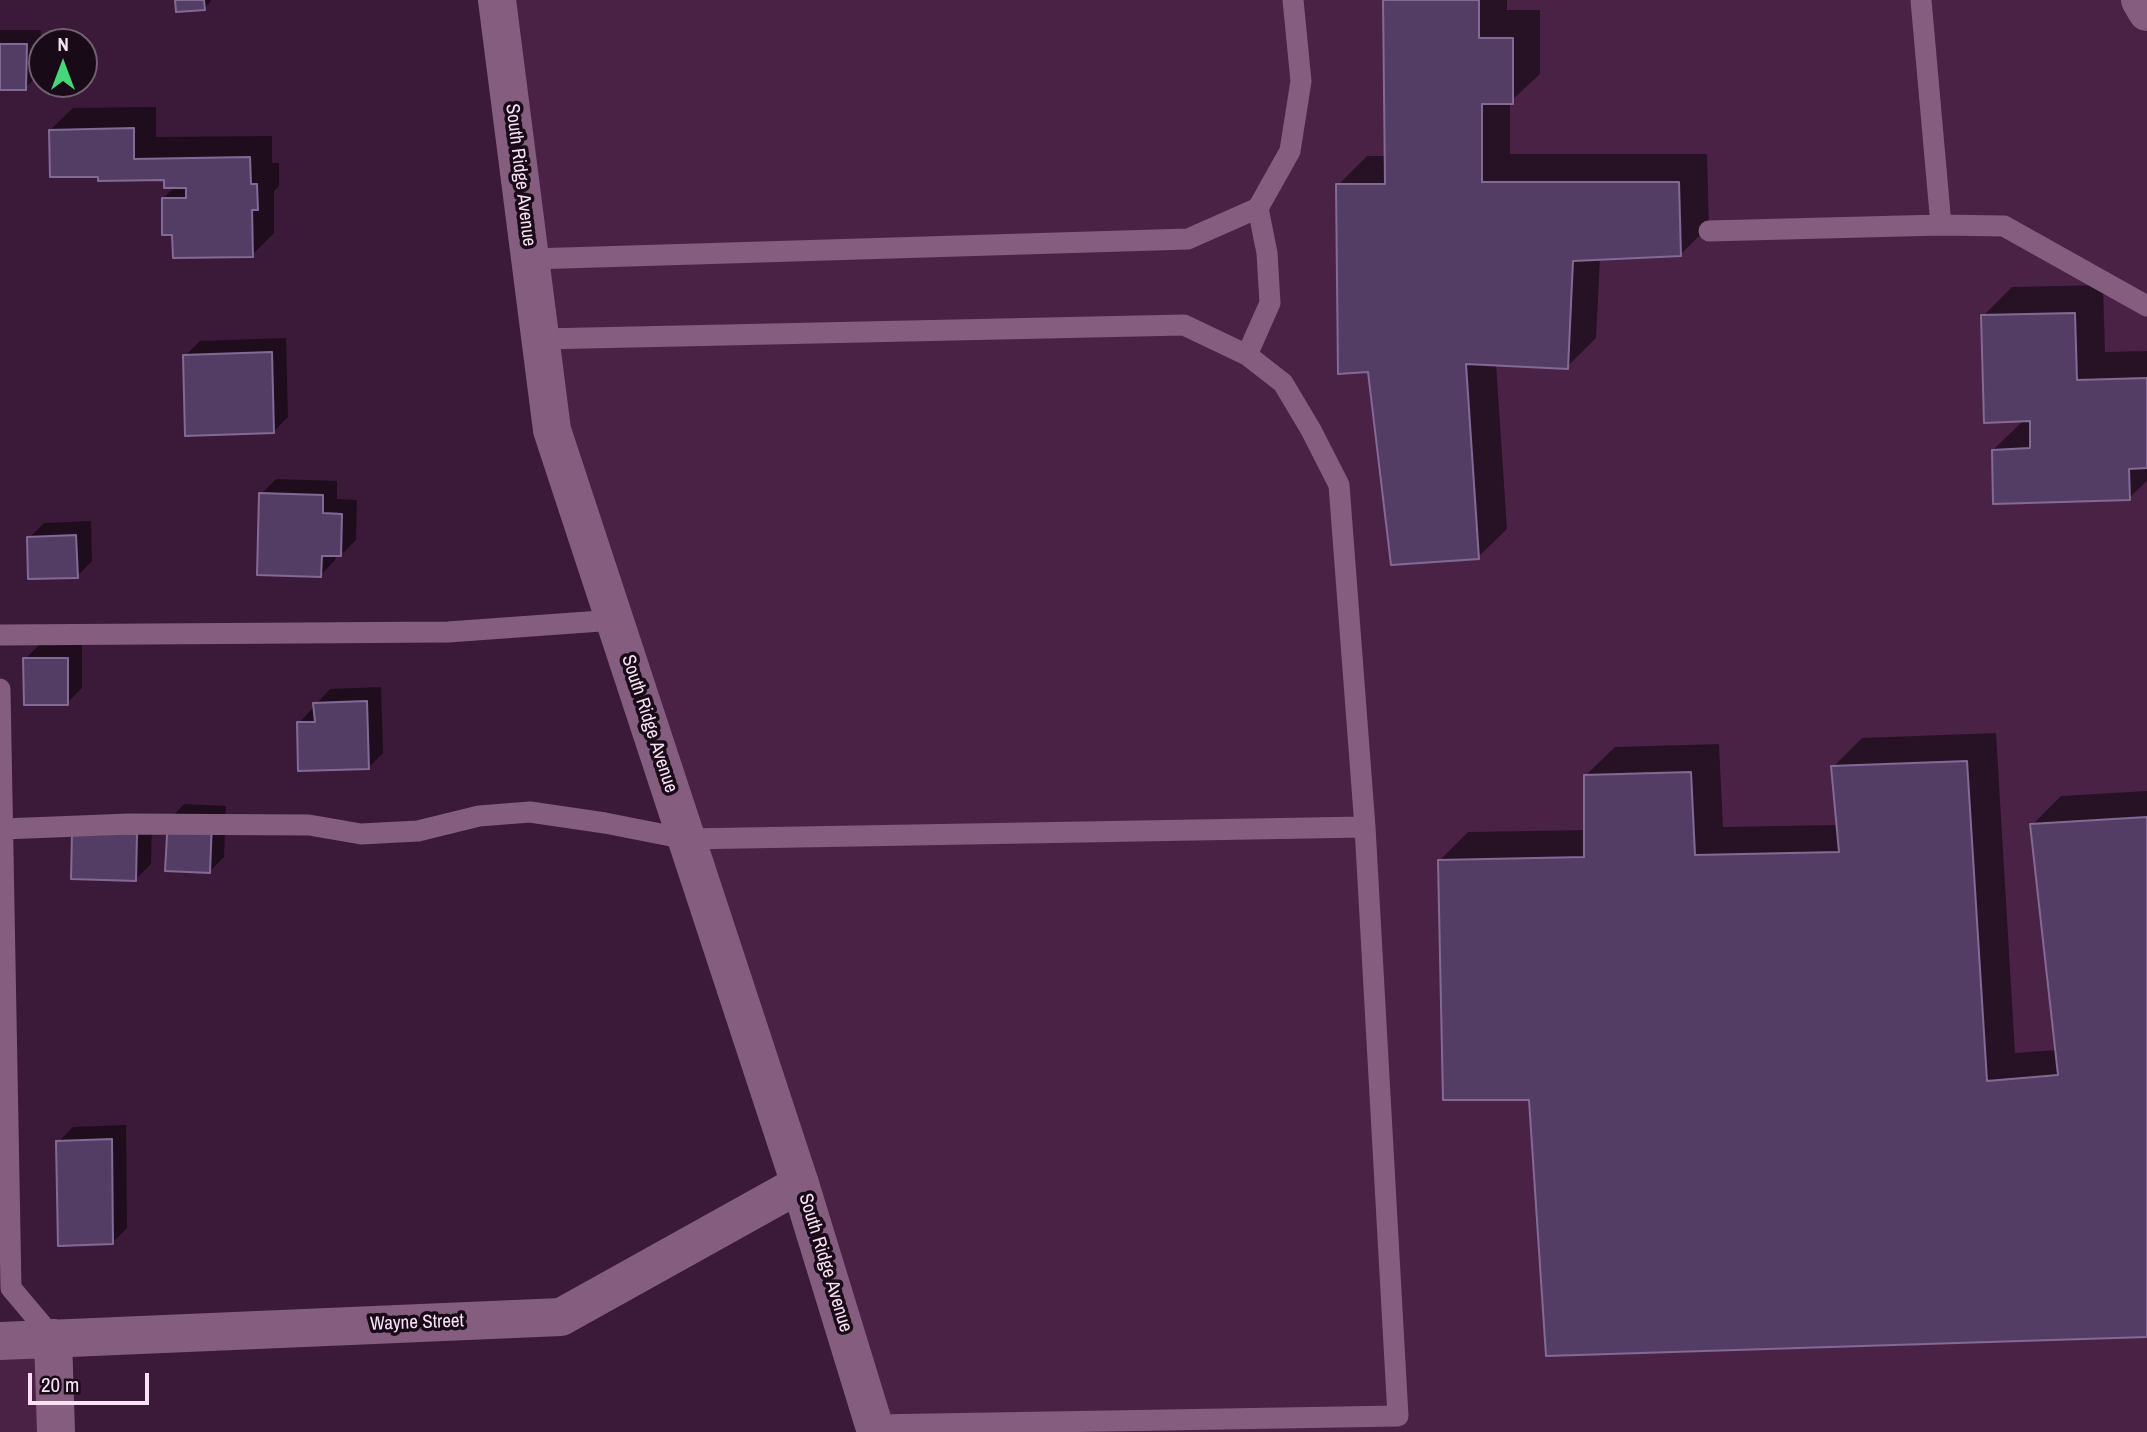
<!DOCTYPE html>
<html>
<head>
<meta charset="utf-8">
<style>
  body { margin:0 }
  #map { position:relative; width:2147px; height:1432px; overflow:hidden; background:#3b1938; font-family:"Archivo Narrow",sans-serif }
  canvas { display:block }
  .north { position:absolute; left:28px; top:28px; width:70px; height:70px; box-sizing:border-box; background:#190a18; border:2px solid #726070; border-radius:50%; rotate:0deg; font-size:19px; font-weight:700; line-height:28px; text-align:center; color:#f8e1f4 }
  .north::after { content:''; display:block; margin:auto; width:24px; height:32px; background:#48d778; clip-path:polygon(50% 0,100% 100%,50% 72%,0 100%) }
  .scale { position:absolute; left:28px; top:1373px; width:121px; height:32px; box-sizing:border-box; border:4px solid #f8e1f4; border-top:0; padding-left:9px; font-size:21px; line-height:24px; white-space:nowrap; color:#f8e1f4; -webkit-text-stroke:5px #190a18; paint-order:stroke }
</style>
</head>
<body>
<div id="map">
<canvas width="2147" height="1432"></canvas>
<div class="north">N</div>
<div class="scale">20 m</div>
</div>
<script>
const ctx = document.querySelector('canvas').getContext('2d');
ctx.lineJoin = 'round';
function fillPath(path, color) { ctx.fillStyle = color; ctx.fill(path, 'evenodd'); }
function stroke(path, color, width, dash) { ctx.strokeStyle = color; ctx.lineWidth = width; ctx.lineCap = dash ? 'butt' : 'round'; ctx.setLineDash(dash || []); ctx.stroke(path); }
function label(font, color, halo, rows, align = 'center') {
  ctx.font = font + ' "Archivo Narrow",sans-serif'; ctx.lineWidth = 7; ctx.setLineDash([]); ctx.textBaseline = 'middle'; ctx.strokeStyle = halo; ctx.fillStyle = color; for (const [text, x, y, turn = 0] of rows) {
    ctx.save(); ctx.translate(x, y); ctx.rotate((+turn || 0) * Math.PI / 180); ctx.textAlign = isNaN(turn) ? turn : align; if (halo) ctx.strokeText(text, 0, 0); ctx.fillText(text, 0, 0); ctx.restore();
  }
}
fillPath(new Path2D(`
  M497,0H2140L2147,12V1432H876L552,430Z
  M53,1338L56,1432H0V1341Z`), '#4a2246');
fillPath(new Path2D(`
  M177,0H211V1L204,9Z
  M1385,0H1507V10H1540V74L1510,102V154H1707L1709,226L1681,254L1600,258L1596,338L1567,367L1496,363L1507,529L1478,557L1370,370L1338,185L1367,156H1386Z
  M0,30H41L40,74L25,88H0Z
  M156,107V137L272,136V163H279V186L274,191V233L252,255L174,233L163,198L176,186L165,178L99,175L50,130L73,108Z
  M2103,285L2105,352L2147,351V481L2129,498L1993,450L2024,420L1983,316L2012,287Z
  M286,338L288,417L273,432L185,356L200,341Z
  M276,479L337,481V499L357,500L356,540L341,555L336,554L335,560L321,575L261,494Z
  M91,521L92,561L77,576L29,538L44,523Z
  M40,644H82V688L67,703L25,659Z
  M381,687L383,753L368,768L299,723L330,689Z
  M1996,733L2015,1053L2057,1050L2032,825L2061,796L2147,791V1335L1531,1098L1439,861L1468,832L1586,830V775L1615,747L1719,744L1723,827L1838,825L1833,767L1862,738Z
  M184,804L226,806L224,857L209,872L170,819Z
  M152,820L151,864L136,879L74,833Z
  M126,1125L127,1228L112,1243L58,1142L73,1127Z`), '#0007');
const building = new Path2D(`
  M175,0H204L205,10L176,12Z
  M1383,0H1479V38H1513V104H1482V182H1679L1681,256L1573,261L1568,369L1466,364L1479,559L1391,565L1368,372L1338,374L1336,184H1385Z
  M0,44H27L26,90H0Z
  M134,128V159L250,157L251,184H257L258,210H252L253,257L173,258L172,235H162V198H186V188H164V180L98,181V177H50L49,130Z
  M2075,313L2077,380L2147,378V468L2129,469L2130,500L1993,504L1992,450L2030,448V421L1984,423L1981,315Z
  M272,352L274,433L185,436L183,355Z
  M259,493L323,495V513L342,514L341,556H322L321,577L257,575Z
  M76,535L78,578L28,579L27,537Z
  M23,658H68V705H24Z
  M367,701L369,769L298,771L297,722H315L313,703Z
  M1967,761L1987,1081L2058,1075L2030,824L2147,817V1337L1546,1356L1529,1100H1443L1438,860L1584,857V775L1691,772L1695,855L1839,852L1831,766Z
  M168,818L212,820L210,873L165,871Z
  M72,832L137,834L136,881L71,879Z
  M112,1139L113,1244L58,1246L56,1141Z`);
fillPath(building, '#543d64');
stroke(building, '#836a95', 2);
stroke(new Path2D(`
  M1921,0L1941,225
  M1709,231L1941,225L2004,226L2147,306
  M531,259L1188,239L1258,208L1290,151L1301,81L1293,0
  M541,339L1184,325L1247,355L1283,383L1311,430L1339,485L1365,827L1398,1416L874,1425
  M1247,355L1270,303L1267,253L1258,208
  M0,635L448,632L615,620
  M0,689L11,1288L53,1338
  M3,829L129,824L309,825L361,834L418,831L479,816L530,812L605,823L686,839L1365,827`), '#845d7f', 21);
stroke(new Path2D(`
  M2140,0L2147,12
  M53,1338L56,1432
  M0,1341L561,1317L800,1184`), '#845d7f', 38);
stroke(new Path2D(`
  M497,0L552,430L800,1184L876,1432`), '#845d7f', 38);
label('19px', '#f8e1f4', '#190a18', [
  ["South Ridge Avenue",520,175,83],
  ["South Ridge Avenue",649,724,72],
  ["South Ridge Avenue",825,1263,73],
  ["Wayne Street",417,1323,-2]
]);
</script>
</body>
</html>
